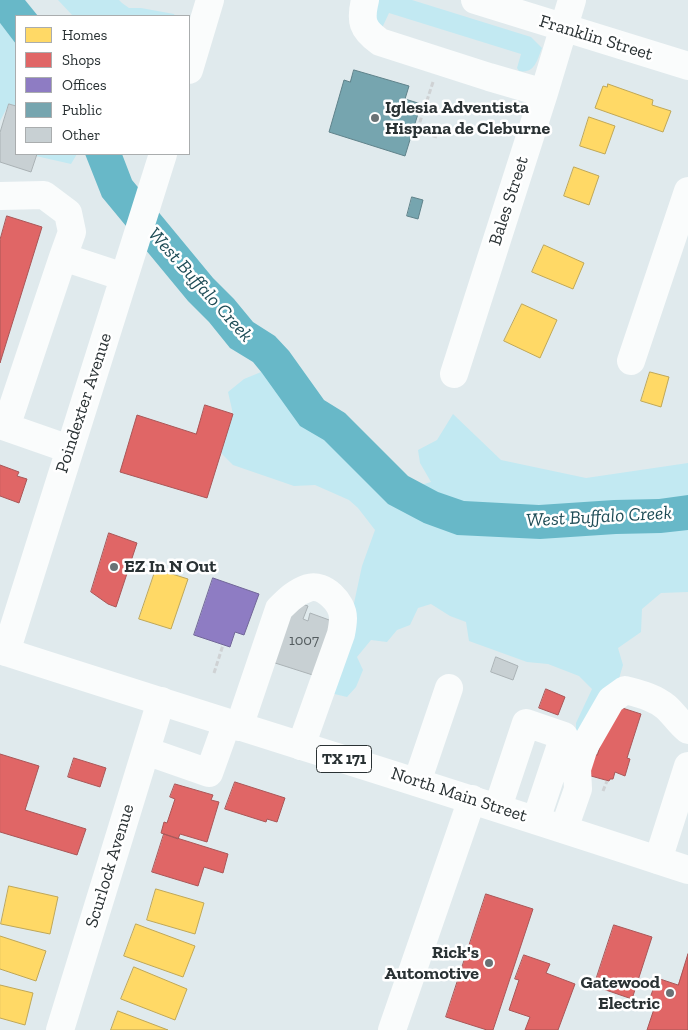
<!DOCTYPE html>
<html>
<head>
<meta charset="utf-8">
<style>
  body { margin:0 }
  #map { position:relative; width:688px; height:1030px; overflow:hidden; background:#e0eaed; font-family:"Zilla Slab",serif }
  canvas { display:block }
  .legend { position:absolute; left:15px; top:15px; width:175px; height:140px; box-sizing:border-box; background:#fff; border:1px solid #aaadae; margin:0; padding:6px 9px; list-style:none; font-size:15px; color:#2a3234 }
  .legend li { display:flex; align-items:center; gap:10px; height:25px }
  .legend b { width:25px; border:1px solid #aaadae }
</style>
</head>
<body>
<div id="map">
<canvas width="688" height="1030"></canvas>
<ul class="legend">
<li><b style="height:14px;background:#ffd966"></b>Homes</li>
<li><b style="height:14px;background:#e06666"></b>Shops</li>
<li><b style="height:14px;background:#8e7cc3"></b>Offices</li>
<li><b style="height:14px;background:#76a5af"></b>Public</li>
<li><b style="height:14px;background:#c8d0d3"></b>Other</li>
</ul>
</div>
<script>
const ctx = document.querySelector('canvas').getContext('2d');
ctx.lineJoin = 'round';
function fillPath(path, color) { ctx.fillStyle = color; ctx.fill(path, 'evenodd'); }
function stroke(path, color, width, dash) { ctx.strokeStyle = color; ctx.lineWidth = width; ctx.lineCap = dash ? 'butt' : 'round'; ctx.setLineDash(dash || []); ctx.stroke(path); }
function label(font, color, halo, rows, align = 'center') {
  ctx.font = font + ' "Zilla Slab",serif'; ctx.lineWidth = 5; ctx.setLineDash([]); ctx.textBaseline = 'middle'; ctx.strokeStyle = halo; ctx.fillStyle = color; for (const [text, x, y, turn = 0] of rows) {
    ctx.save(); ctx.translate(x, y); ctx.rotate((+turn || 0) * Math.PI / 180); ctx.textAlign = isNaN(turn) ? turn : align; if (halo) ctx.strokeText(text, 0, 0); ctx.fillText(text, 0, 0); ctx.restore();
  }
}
fillPath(new Path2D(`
  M58,0H119L122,3L129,8H141L174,14L175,16H73Z
  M378,0H412L531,37L542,48C537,60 535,74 519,71L517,68L521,54L389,13L382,28L375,20Z
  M0,23L16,44V106L9,104L0,121Z
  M37,154H77L71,164L36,156Z
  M266,370L414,487L431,482L420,463L418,450L437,440L453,414L501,460L586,478L688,463V592L661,593L642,609L641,632L618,648L623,665L618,682L587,728L576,731V723L592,689L579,676L548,664L527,662L469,641L466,622L450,616L431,604L418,608L410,625L397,630L387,642L371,640L357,657L363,670L356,687L347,697L326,692L345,645L362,566L375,530L358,508L349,500L315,485L294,486L233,465L221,453L233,414L228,392L244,379Z`), '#c2e9f2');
fillPath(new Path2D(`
  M0,0H25L38,16H16V44L0,23Z
  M85,154H122L132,180L213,278L234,299L253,322L275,336L289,351L324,400L345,413L408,476L438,492L464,501L539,505L614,500L659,499L688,495V530L661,533L616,534L540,539L457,535L424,523L388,504L324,440L300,426L262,373L253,362L230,348L209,322L188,301L102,197Z`), '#68b8c8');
const homes = new Path2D(`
  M608,84L653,100L652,105L671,111L663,132L595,108L603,86L607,87Z
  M589,117L615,126L605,154L580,146Z
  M574,167L599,176L589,205L564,196Z
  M544,245L584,263L573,289L532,272Z
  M522,304L557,320L540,358L504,341Z
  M650,372L669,377L661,407L641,401Z
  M156,569L188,579L171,629L139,619Z
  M9,886L58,897L50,934L1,924Z
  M156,889L204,903L195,934L147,920Z
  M136,924L195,946L183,977L124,956Z
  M0,936L46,951L36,981L0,969Z
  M134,967L187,989L175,1020L121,999Z
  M0,985L33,993L25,1025L0,1018Z
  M118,1011L168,1030H111Z`);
fillPath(homes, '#ffd966');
stroke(homes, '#bfa757', 1);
const shops = new Path2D(`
  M7,216L42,227L0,363V240Z
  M205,405L233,414L207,498L120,472L137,415L196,434Z
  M0,465L19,472L17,476L27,479L19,503L0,496Z
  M109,533L137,543L116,607L108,604L91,592Z
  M546,689L565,697L558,715L539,708Z
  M613,705L641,714L627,758L630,759L625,776L615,772L613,779H610L609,781L591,776L590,775L591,773L581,770L587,752L597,755Z
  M0,754L39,766L25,810L86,829L77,855L0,832Z
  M74,758L106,768L100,787L68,777Z
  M235,782L285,798L277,822L267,819L266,822L225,809Z
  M175,784L213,795L211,800L219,802L207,842L180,834L178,839L161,833L164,822L167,823L175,799L170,797Z
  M164,834L228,854L223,873L204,867L198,886L152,872Z
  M486,894L533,909L493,1030H487L446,1017Z
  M614,925L652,937L632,999L594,986Z
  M688,954V1030H647L656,1003L649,1001L657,978L678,985Z
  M524,955L550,964L546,973L575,984L558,1030H525L530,1017L509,1010L519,980L515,979Z`);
fillPath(shops, '#e06666');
stroke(shops, '#a95657', 1);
const offices = new Path2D(`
  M213,578L259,594L244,635L235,632L230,647L194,635Z`);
fillPath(offices, '#8e7cc3');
stroke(offices, '#706698', 1);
const public = new Path2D(`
  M354,70L409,86L405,99L421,104L405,156L329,132L344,80L350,82Z
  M412,197L423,200L418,219L407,216Z`);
fillPath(public, '#76a5af');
stroke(public, '#5f828a', 1);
const building = new Path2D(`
  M9,104L16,106V154H37L31,172L0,162V133Z
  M294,601L308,606L303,619L308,621L310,613L332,621L319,677L272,662Z
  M496,657L518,666L513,680L491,672Z`);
fillPath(building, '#c8d0d3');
stroke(building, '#aab2b5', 1);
stroke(new Path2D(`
  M433,82L417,131L437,137
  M214,673L223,645
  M603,791L607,781`), '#cfd2d4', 3, [5, 2.5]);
stroke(new Path2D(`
  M365,0C360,21 362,29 380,42L489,77L544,93
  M475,0L688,66
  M189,70L210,0
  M0,196L44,195L68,213L72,232L63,257L124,277
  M63,257L6,427L69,449
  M631,361L688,191
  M454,374L544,93L572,0
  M6,652L163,154
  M239,727L279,609C288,600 296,592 308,588C324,583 343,603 343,618C343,623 342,629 341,634L301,746
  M146,751L209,773L227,723
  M417,782L449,688
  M498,807L526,723L564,736L536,820
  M564,829L578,789L577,769L584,747L611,700L625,690C640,694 654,697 666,707C674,714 679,723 688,730
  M658,860L688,766
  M60,1030L161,701
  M392,1030L472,799`), '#fafcfc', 28);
stroke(new Path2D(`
  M0,650C229,724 459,794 688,870`), '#fafcfc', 28);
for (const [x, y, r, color] of [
  [375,118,5,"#6a7275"],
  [114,567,5,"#6a7275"],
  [489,963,5,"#6a7275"],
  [670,993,5,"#6a7275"]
]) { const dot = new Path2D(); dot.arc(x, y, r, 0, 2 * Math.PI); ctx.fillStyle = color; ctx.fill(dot); stroke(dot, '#fff', 2); }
label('15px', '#535b5e', null, [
  ["1007",304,641]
]);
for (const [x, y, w] of [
  [344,759,55]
]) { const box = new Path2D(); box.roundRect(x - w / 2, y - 13.5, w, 27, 4); ctx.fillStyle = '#fff'; ctx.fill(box); stroke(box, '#2a3234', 1); }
label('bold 16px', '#2a3234', null, [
  ["TX 171",344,759]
]);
label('18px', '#2a3234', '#fff', [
  ["Franklin Street",596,38,17],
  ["Bales Street",509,201,-72],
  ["Poindexter Avenue",84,403,-72],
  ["North Main Street",459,795,18],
  ["Scurlock Avenue",110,866,-73]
]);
label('bold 18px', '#2a3234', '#fff', [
  ["Iglesia Adventista",385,108],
  ["Hispana de Cleburne",385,129],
  ["EZ In N Out",124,567],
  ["Rick's",479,953,"right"],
  ["Automotive",479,974,"right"],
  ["Gatewood",660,983,"right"],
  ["Electric",660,1004,"right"]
], 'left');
label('italic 19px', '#1e4c56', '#fff', [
  ["West Buffalo Creek",200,285,48],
  ["West Buffalo Creek",599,517,-3]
]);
</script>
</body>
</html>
